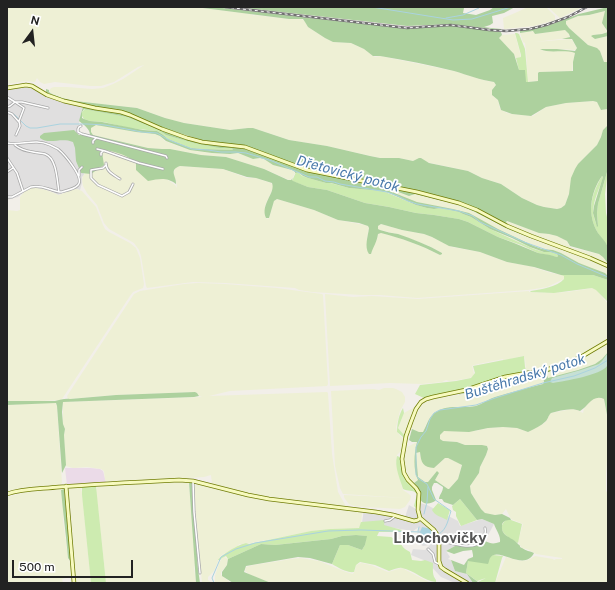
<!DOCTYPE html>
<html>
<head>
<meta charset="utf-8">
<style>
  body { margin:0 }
  #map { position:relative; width:615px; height:590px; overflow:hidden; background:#f2efe9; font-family:"Public Sans",sans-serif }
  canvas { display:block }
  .frame { position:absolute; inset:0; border:8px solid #222; pointer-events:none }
  .north { position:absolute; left:12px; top:12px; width:40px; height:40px; -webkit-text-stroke:3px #fff; paint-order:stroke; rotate:15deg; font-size:11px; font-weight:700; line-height:16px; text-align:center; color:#222 }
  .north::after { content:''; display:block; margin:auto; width:14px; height:18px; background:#222; clip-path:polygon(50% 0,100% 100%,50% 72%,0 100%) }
  .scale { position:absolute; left:12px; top:560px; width:121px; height:18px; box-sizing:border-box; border:2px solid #222; border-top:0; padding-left:5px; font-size:12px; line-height:14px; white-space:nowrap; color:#222; -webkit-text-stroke:3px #fff; paint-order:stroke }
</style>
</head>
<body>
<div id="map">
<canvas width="615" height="590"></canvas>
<div class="frame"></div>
<div class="north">N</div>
<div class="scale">500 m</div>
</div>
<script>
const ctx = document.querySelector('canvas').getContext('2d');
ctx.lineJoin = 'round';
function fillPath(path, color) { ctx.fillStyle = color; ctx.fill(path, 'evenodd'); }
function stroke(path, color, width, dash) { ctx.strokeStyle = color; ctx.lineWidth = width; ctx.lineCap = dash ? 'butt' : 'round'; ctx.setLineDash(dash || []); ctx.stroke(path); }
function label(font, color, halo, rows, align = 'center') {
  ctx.font = font + ' "Public Sans",sans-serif'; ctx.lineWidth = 3.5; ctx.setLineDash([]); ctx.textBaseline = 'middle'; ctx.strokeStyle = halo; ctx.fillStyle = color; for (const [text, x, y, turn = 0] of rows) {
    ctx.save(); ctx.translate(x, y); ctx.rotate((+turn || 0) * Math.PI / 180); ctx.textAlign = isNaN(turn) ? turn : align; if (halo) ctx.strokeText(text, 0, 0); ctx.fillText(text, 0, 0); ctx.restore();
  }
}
fillPath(new Path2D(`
  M30,86L46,95L83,104L78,129L84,175L82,177V183L80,190L77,189L71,190L58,195L51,191L34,188L27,190L18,197L7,200V89Z
  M417,502L427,505L458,521L460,526L482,519L494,524L485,541L478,546H455L446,551L450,557L448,559L451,560L455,571L467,574L473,583H455L441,577L426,561L411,555L413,549L425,550L430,545L423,546L415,541L419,527L413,531L362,523L364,509L391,512L405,517L409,505L416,509Z`), '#e0dfdf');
fillPath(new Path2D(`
  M214,7H236L407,26L451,24L489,29L506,30L529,28L546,24L564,18L585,7H590L569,18L547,26L530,30L506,32H489L451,26L407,29Z
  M65,468H91L100,469L103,471L106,482L67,485Z`), '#ebdbe8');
fillPath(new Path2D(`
  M7,7H195L251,14L254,16L255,15L289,19H301L305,21L308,27L325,38L333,42L351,43L364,49L375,57L380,56L425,65L454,71L487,81L494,82L496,85L492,90L493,96L498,100L500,109L507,113L512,114L533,116L546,107L566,103L593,101L597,102L602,110L608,109V125L603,130L601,137L597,145L578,164L571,182L569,194L565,205L561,208L557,209L544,207L537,205L522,198L501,184L495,182L482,178L468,171L426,162L421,158L413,161L399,158H380L353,152L327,146L289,140L253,128H248L230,130L184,123L171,120L137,108L75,101L62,98L52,94L49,91L51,88L54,87H67L92,89L103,88L113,84L123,79L144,65L138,67L114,82L101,86H90L55,82L44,84L40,82L37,78L35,82L26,81L7,84Z
  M528,7H546L555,16V20L534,26L504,29L503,18L515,13Z
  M548,7H583L560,18Z
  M605,11V29L608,32L602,34L593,35L595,39L608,36V62H604L600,51L588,45L569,28L566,24V21L578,16L589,15Z
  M559,30H565L569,34V38L535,42L570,39L572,40L577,48L576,50L557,49L540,50L550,51H570L575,53L573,62L572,71L539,72L538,73V81L528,82L526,51L525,43L523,42L520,33L534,31L535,34L542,33Z
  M515,34L521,57L516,58L512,52L499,38L502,35Z
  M94,125H99L131,131L155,134L160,136L165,141L181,147L196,151L212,153L230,154L238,153L251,158L255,159L260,158L264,159L273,165L292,170L295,173L292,179L289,180L264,169L226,157L201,155L170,149H162L148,148L93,135L91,133V128Z
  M100,140L144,163L175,185L177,188L176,181L174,177V172L175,168L180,166L223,169L247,178H256L271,183L273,185V188L265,206L266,218L268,219L269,218L274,201L277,199L314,210L338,220L365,225L368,226L369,228L367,238L371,254L372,248L377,239L378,234L381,233L397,237L421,246L440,255L442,253L429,246L408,238L397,234L380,230L378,229V226L381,224L402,230L424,234L432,237L452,247L480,252L507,262L530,266L551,273L563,275L564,276V279L547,287L528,290L417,298L380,295H361L312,292L299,290L295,288L225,283L193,282L147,288L146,286L141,256L139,250L134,243L109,229L104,223L97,205L87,193L83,186L82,180L83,176L84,175Z
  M31,188H37L46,190L59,195L71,190L77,189L82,191L96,207L103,225L105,229L109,232L130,243L136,248L140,258L144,284L143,288L133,292L130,296L62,399L60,400L41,401H7V210L17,211L20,210V197L25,191Z
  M391,190H393L409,196L415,194L458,205L475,212L493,222L531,239L574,253L604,266L608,268V276L605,273L579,263L561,253L553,250L542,249L534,246L498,229L471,215L453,209L417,202L392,192Z
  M506,221L541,233L549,234L557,236L567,241L570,247L602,255L608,263L607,264L542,239L508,224L506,223Z
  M198,283L225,284L277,288L322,294L323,295L328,384L327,386L230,391L209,396L327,392L328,393L332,454L338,492L343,501L346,506L287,500L249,494L213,484L212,483L211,475L204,477L157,480L109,481H106L105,480L104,471L101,469L87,467L73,468L66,466L65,462L64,435L65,429L63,424V402L202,397L199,396L197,393L195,392L116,395L70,399H68L67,396L134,294L140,291L184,284Z
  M587,289L592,288L596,289L608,304V340L588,351L570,360L553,366L526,370L525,358L523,356L510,359L503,360V359L474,365L472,366L474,374L473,376L470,378L458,380L449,381L446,380L442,382L422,384L390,383L330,386L325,294L353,297L372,296L418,299L529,291V292L550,293L567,292Z
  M608,343V352L602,359L595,364L558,376L549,378L547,377L546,373L567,365L591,354Z
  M537,374H542L543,376L544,383L496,397L478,406L469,407L446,408L440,410L438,411L427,422L423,432H419L415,431L411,428L418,411L422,405L428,400L465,394Z
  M384,388H393L396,389L402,392L405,397V402L400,411L396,427L397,432L402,438L403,440L401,451L397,455L396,462L402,487L403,490L409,494L411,496L410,500L405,507L400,509L366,507L354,506L349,504L345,499L344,497V495L406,498L343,494L340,488L335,466L331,391L373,389L379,390Z
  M595,398H600L604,399L608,420V447L606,475V491L608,493V583H495L506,557L521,561L528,560L535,556L553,559L554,560L556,559H562V558L536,554L529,550L522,548L519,544L518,541L523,524L511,519L506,509L502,514L495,515L486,514L481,509L471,493L470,487L471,483L479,473L480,467L486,455L488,449L487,446L465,445L457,442L443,441L440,439V435L443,431H475L488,428L503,427L517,428L528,432L543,424L547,420L549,415L551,413L572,409L577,410L583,413L584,409L588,403Z
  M421,400L422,401L419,402L405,436L404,435L398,428L404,413L413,408Z
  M55,402L57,406L62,483L59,485L24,488L7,491V405Z
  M417,442L415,453L416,475L418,480L414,483L410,480L408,476L404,462L407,447Z
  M420,452V456L434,468L445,458H448L462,464L458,479L449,489H448L435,480L439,473H436L428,482H425L418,477L416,453Z
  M179,481L189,483L195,563L194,568L196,583H106L96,490L97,488L101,485L110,484H144V483Z
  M194,485H198L247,497L273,502L360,512L362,513L361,524L360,527L358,528L330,529L312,531L246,544H239L237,548L223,554L220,557L214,571L208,577V580L212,583H202L194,493Z
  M79,487L81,489L82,492L91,583H76L73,555L71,513L68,490L71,488Z
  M61,488L64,510L63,520L68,558L71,565V577L62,579L63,583H36L35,582V583H7V497L27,492Z
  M224,557L228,559L227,565L221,572V575L231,583H215V576L219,563L222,558Z
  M300,558L319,561L346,572L353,574L355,570L356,565L361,563L371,565L388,572L402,568L431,583H271L250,575L245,571L246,567L253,565L273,562L291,559Z`), '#eef0d5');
fillPath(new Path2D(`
  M515,33H517L519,34L525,49L528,82H526L519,70L516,58L521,57V55Z
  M85,109L127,117L159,130L166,135L195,143L222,148H231L233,149L232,150L203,149L191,148L168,139L162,134L157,131L129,128L104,122L90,121L84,119L82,116V112Z
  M608,170L605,194L606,213L608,221V246C605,243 603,240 600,236C586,216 590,196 602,176L603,177C600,188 593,200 593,213C594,217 595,222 597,226L598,225L597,213L598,204L607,172Z
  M296,172H298L302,176L308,178L326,183H330L349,188L383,191L416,205L427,208L434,209L441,208L459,212L463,214L471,217L490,229L534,249L544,252H550L557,254L558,256L557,257L538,253L521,245L498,237L468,222L459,219L434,215L416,213L389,207L365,203L327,190L308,187L292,181Z
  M561,275H593L608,280V302L596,290L592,288L554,293L530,292L531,291C542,289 557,287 564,279V276Z
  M524,356L525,367L527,373L505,377L466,390L426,399L415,394L420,385L456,381L471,378L475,373L473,366Z
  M403,408L404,413L398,428L404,435L405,436L412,415L402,459L404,473L419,493L418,510L414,506L417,494C413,489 408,492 403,489C400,479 394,466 397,456L400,457L404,439L403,437L397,432C397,424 399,414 403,408Z
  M96,486L106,583H91L82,495V487Z
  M460,499L477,520L461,526L456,516V512L453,510L452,506Z
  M438,503L450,510L447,520C442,517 435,516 432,510Z
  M385,520L384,525L402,530L400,532H379L377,536L391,537L399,541V540H400C401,546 404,549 410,552L412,560L421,561L425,560L433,563C433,570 432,575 436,580V582C424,581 414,570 402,568C398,567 393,570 389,571L375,565L360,562L356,565L354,572C347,573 339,568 332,564L340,545H348L362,550L365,545L366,536L356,535L342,536L331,539L275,545L261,544L228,559L226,556L222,558L220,560H218C221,555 238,545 243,544C246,543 246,543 249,544L311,531L330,529L359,528L361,522Z
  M506,520H511L522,524L518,543C510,539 494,530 506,520Z
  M493,555L503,556L502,558L495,583H476L486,578L477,581L466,573L468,561L490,557Z`), '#cdebb0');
fillPath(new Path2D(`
  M195,7H214L407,29L451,26L501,32L502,35L499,38L514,54L519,70H525L526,82H528L538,81V73L539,72L573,71V62L575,53C564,49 549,54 540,49H557L575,51L577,48L572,39H562L570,37L569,34L565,30L535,34L533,31L520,33V31L547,26L579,14L608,7V36L595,39L591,36L593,35L602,34L608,32L602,23L605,11L589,15L578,16L566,21V24L569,28L588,45L597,48L600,51L604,62H608V109L601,110L597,102L593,101L566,103L546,107L531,116L512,114L501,110L498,100L492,95V90L496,85L494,82C480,80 468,75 454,71C430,65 405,60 380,56H373L364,49L351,43L333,42L325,38L308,27L305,22L303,19H289Z
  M236,7H463L464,8L463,13L476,15L490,10L494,7H515L504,13L492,16L493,23L490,25L484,27L491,28L501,29V30L451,24L407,26Z
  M46,89L49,90V92L52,94L62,98L75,101L137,108L165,118L184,123L230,130L248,128H253L289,140L327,146L370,156L380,158H399L413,161L419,158H421L429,163L468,171L482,178L501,184L522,198L537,205L544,207L557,209L561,208L565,205L569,194L571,178L575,169L578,164L597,145L601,137L603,130L608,125V170L607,172L598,204L597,213L598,226L597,227L593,213L594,206L602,180L603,177L602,176C590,193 587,215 598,233C601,237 605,241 607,245C610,250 608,259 608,264H607V262L603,257L599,254L570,246L567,241L557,236L549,234L539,233L507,221L506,222L507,224H506L478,209L459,202L417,191L357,179L310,169L297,165L254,149L202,140L163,128L125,112L71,102L56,97L46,92Z
  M83,107L124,114L202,143L245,149L296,167L310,171L356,182L417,193L458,204L477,211L507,227L536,240L508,229L475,212L456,204L415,194L409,196L393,190L391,191L392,192L417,202L453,209L469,213L498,229L534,246L542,249L553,250L561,253L579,263L605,273L608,276V280L593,275H561L534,267L507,262L480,252L449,246L432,237L424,234L402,230L381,224L378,226V229L380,230C386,232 392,233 398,234C413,239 428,245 442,253V254L440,255C421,245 401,238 381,233L378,234C377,242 373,247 371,254H369C364,247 368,236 369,228L368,226L359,223L338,220L314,210L277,199L274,201L269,218H266C260,204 276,193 272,183L256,178L247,177L223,169L180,166C168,170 177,177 176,184C166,177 160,179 148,181L136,170V163C128,155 116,152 105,150L102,152L104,165L91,174L81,173L76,161L75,148L73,142C61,137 49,145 40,138V136L44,133L74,130L79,135H90C90,129 84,125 79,121L82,110ZM84,109L127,117L159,130L166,135L194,143L220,148H231L233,149L232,150L203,149L191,148L168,139L162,134L157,131L143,130L102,122L90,121L84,119L82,118V112ZM96,125L136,132L155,134L160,136L166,141L190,150L212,153L230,154L238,153L253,159L260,158L264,159L273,165L292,170L295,172V173L298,172L303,176L308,178L326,183H331L349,188L382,191L389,193L416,205L427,208L434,209L441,208L459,212L463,214L471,217L490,229L512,238L530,247L544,252H550L557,254L558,256L557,257L550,255L538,253L514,243L498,237L468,222L459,219L434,215L416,213L389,207L365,203L327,190L308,187L293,181L292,180L293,178L291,180H288L264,169L226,157L201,155L170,149H162L148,148L93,135L91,132V128Z
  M608,352V429V420L604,399C592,394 588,407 580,411C571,407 560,411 551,413C548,416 548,419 546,421C541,426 534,429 528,432L517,428L503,427L488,428L469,432L444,431L440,435V439L443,441L457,442L465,445H482L487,446L488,449L486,455L480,467L479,473L470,486L471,493L481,509L485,513L495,515L502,514L510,518L511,520C506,520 502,521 502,526C501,537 513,537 518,544C522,547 518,546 522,548C526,551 530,551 534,553C524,573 498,545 490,558C489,560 489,562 488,564L468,561L466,573L478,582L476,583H473L467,574L455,571L451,560L464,565L468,559L473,557V555L472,550L463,551L454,554L446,551L455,546H478L485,541C491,544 494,544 500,542C501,536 496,530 494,524L482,519L477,520L460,499L453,505L444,502L442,499H439C439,495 443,492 443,487L437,483H434L432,487V490L436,500C432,504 422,506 420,498C420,497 420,492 420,491C419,488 416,485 414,483L418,480C413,471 414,452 417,442H412L409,440L412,429L419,432H423C427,425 428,417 436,412C448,404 463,409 476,406C483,404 488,399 495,397C511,392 527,388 543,384L544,382L543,375L539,374L458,395L463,393L528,374L543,372L567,365L546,373L548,378L578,370L595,364L602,359ZM420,452C421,463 423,467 434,468L445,458H448L462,465L458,479L449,489H448L435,480L439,473L437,471L428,482H425L418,477L416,453Z
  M195,392L197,393L199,396L194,397L63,402L62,412L63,424L65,429L64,435L66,465L62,473L57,406L56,403L7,405V401C23,401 39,401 55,401C60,400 65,398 70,399L116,395Z
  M189,482L192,483L198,569L200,583H196Z
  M64,489L71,562L68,558C66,535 63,512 61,490Z
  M356,535L367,536L365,545L362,550L348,545H340L332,564L310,558L298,557L246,566L244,572L271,583H233L222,576V572L227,565L228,559L261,544L275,545L331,539L342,536Z`), '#add19e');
fillPath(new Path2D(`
  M608,353C608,357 609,362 607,366C601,375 565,381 553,383L550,382L552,378L581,370L599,364L602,361Z`), '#c6e0d4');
fillPath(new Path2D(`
  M422,527L431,529L434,532L431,543C427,544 421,544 418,541V539L421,535L420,532Z`), '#aad3df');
stroke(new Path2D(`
  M372,7L453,20L472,19L511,7
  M446,18L463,15L479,8V7
  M7,111L15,115L26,126L30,128H37L60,124H87L105,125L142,132L157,133L169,140L192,149L208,150L221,152H236L246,153L272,161L309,177H317L325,181L334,182L340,184L387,192L398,196L408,201L417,204L459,211L473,216L480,222L524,242L561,255L577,264L608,277
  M424,514L427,502L428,487
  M418,531L419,527
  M439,534C447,529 448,520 451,511L434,499L427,484L419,479L416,475V447L421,437L426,431L430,419L434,413L440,410L476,405L495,398L543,383L574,376L595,368L608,360
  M214,583L212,578L221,557L236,549L255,543L328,531L361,530L420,532`), '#aad3df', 1);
const street = new Path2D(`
  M7,97L15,102H22L48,108
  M7,107L10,106L15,102L24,108L19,121L20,126L16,135
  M7,112L12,114L19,122
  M81,126L79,127L78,129V132L82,134L166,156L167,158
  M7,143C22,146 34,138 50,145C52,146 56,148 58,149C64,154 85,178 78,185C75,189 65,191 61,192C56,192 53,190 49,189C43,187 36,186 31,187L12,197H7
  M93,143V141L96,138
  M15,145C21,150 26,151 33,152C37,153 42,153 45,154C57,158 57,181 59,192
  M97,149L105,151L139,163L163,169
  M101,155V153L103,151
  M7,158L17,173L23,191
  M106,163C106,172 114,175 120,179
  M106,165L103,168L91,170V178L98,185L122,196L129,192L133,184
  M7,172L13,168
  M79,176V170L82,167
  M193,481L194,512L200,573
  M385,521L390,520L394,517
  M439,540C451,543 474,552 482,540C485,536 486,532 485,528
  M428,549L433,554L435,562L439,564`);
const secondary = new Path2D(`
  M7,88L26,85L32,86L47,95L64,101L95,108L121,112L130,115L162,129L187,138L202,142L218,144L245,147L307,170L417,192L459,203L477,210L507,226L531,236L590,258L608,266
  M66,486L74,583
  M7,494C23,488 42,489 59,487C99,484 139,482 179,480L193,481L248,495L269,499L376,512L393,515L414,521L418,520L420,518
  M467,583L445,570L441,567L439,561V540L438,536L434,530L420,518L418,510L419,493L416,488L408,480L404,473L402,459L406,436L411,422L416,409L421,402L426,399L433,397L466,390L505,377L527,373L545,370L557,367L581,357L608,341`);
stroke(street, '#a9a9a9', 3);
stroke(secondary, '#707d05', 4.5);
stroke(street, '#fff', 1.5);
stroke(secondary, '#f7fabf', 3);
const rail = new Path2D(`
  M225,7L407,28L451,25L489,30L506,31L530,29L546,25L568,17L587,7`);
stroke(rail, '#707070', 2.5);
stroke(rail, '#fff', 1, [3]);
label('italic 14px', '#4a7aab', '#fff', [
  ["Dřetovický potok",348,174,15],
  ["Buštěhradský potok",525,377,-17]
]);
label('bold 15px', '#555', '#fff', [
  ["Libochovičky",440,538]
]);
</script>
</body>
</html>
